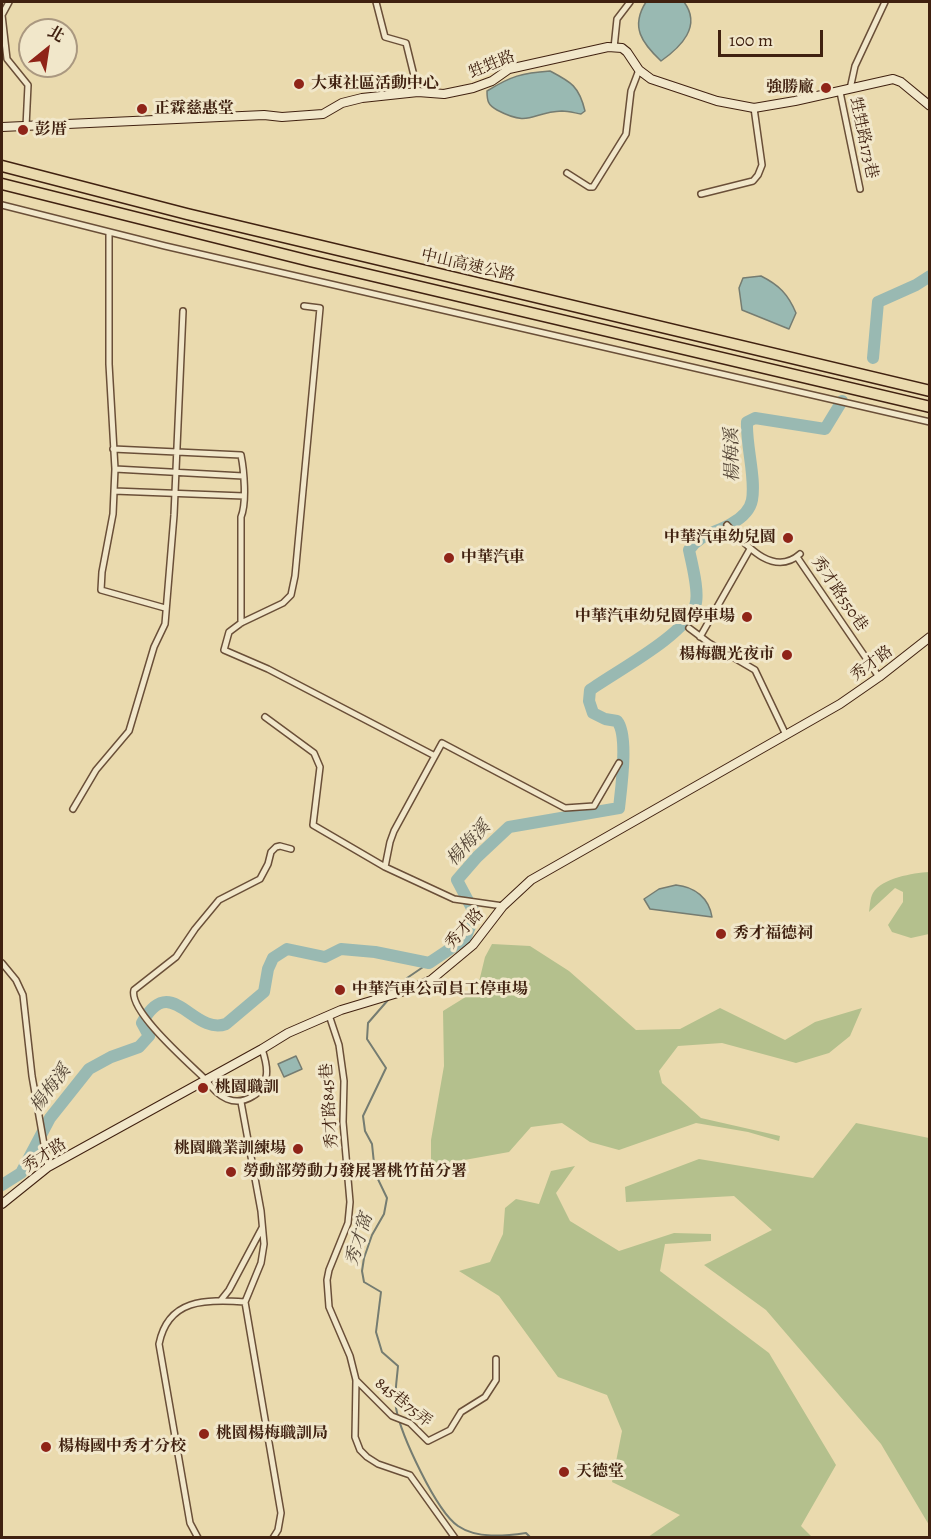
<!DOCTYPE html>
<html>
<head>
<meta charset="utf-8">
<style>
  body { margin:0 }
  #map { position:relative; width:931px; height:1539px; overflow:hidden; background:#eadaae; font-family:Alegreya,"Noto Serif TC",serif }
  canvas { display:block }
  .frame { position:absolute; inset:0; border:3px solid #402110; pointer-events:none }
  .north { position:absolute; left:18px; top:18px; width:60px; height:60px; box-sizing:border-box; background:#f1e7ca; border:2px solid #aa9880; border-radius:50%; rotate:30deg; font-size:16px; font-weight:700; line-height:24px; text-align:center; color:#402110 }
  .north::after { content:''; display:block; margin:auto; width:21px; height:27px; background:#8f2418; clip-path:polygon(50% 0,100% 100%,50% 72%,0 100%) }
  .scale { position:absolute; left:718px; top:30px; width:105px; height:27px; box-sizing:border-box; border:3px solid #402110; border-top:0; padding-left:8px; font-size:18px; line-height:21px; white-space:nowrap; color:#402110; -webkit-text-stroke:4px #f1e7ca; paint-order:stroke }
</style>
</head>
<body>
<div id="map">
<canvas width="931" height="1539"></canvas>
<div class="frame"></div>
<div class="north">北</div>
<div class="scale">100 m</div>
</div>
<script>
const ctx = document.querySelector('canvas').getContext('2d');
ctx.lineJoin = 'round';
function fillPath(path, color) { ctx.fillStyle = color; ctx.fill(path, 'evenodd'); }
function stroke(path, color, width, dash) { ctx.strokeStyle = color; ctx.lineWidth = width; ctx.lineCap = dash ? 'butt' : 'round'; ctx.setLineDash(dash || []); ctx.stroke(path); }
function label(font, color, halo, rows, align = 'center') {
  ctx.font = font + ' Alegreya,"Noto Serif TC",serif'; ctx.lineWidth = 6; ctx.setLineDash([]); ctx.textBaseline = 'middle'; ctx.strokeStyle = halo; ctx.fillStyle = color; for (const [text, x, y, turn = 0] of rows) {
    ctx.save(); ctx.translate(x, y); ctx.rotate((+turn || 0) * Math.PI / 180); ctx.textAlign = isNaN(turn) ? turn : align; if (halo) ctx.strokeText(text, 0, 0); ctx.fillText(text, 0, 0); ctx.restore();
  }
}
fillPath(new Path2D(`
  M929,872V934L911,938L892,932L888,925L903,902V892L895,888L869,912C870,906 870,898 873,893C882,878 913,873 929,872Z
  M492,944L530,946L569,971L636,1030L680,1029L720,1008L785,1040L815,1022L862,1008L850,1036L829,1053L796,1063L722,1043L678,1046L659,1071L662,1083L701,1118L780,1136L779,1141L748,1132L696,1123L619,1150L590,1142L562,1123L531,1127L509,1152L431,1166V1140L444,1066L443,1011L477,990L485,957Z
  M856,1123L929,1138V1525L881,1444L766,1310L704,1265L772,1230L734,1196L626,1202L625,1187L699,1159L813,1178Z
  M575,1166L556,1193L570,1221L619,1251L674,1233L711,1234V1241L665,1244L660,1271L769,1353L836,1465L801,1526L812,1537H648L680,1515L612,1482L622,1431L607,1395L558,1377L499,1296L459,1271L490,1262L503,1234L505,1208L516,1199L539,1204L551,1171Z`), '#b4c08d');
const water = new Path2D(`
  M646,2H684C702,26 681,47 661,61C642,43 630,27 646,2Z
  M550,71C571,82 579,86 585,111L581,114C575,113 568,111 562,111C531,112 531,128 497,110C488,105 487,101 487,91C511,76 522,73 550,71Z
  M761,276C779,285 788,294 796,313L789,329L742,310L739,288L743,278Z
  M676,885C695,887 709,898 712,917L650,909L644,899L659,889Z
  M296,1056L302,1069L284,1077L278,1064Z`);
fillPath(water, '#99b9b2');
stroke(water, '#757c71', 1.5);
stroke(new Path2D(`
  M395,991L407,978L429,963
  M388,1000L368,1023L367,1039L386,1068L363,1116L365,1131L372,1144L375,1173L387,1198L384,1214L372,1235L364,1258L362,1271L364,1282L381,1292L376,1332L382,1352L398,1366C397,1379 394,1395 396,1408C401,1435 436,1511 458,1526C477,1539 505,1536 526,1533L531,1538`), '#757c71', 2);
stroke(new Path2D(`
  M873,358L878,302L916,285L930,276
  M2,1185L21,1173L50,1118L89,1069L111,1057L139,1047L149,1036L142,1023C171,970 193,1036 226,1024L264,992L268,969L273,958L287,949L325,957L341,949L375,952L429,963L465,939L475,914L457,880L477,857L509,827L619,808C621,789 629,735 617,721L605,719L593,713L589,701L590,690C618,670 684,636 695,606C700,594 692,564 689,550C700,534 715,533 731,524C740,519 750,511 752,500C756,478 746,446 747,422L755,418L825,429L842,401`), '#99b9b2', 12);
const street = new Path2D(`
  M9,2L2,15L7,59L28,85L26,127
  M376,2L385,37L406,43L418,92
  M614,48L617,19L630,2
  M850,89L855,66L885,2
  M840,92L860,189
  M567,173L589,187H593L626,134L631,91L639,70
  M701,194L753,181L758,175L762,165L754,108
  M2,205L165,246L930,422
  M109,232V364L115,469L113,514L102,572L101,590L165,608
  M304,306L320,308L295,576L291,595L283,603L241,623L229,632L224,650L268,669L435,756
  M113,449L241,455C244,470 247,503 241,517V623
  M115,469L243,476
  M114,491L244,496
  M727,525C745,544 773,578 800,554
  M797,557L879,677
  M689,628L709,643L755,670L786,735
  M700,637L750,549
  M265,717L314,753L320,767L313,825L385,867L454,899L503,906
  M73,809L96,770L129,731L154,647L165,624L174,515L183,311
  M385,867L390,842L394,831L442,743L565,808L594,806L619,763
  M2,963L16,980L23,995L32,1076L48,1167
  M329,1015L339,1045L344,1081L343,1122L350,1202L348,1223L329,1270L327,1280L329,1307L350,1356L356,1380L355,1437L360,1450L367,1457L378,1464L410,1475L455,1538
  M262,1049C265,1058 268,1069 266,1077C265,1084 259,1093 253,1096C234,1108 218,1097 206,1080C191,1065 128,1011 134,990L176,957L195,929L219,900L260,879L268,864L271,852L276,847L280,846L291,849
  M241,1102L261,1211L264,1244L261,1263L245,1302L281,1513L278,1530L273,1538
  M221,1300L229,1290L262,1228
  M356,1380L392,1416L410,1423L428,1441L450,1430L461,1412L485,1397L496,1380V1359
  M198,1538L190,1523L159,1344C168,1299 205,1299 245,1302`);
const secondary = new Path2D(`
  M2,127L264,115L282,117L323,114L342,103L362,98L418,92L444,94L473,88L492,81L509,69L608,47L622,48L627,52L639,70L651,79L717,101L754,108L795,101L893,79L901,82L930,106
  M2,1204L48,1167L262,1049L288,1033L341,1010L411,989L431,980L473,945L503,906L531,880L840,704L879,677L930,637`);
const highway = new Path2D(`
  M2,166L187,214L930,391
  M2,184L310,261L930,407`);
stroke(street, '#6a4f38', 8);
stroke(secondary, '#402110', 10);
stroke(highway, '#402110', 13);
stroke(street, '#f1e7ca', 5);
stroke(secondary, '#f1e7ca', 8);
stroke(highway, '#eadaae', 10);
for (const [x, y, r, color] of [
  [299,84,6,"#8f2418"],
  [826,88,6,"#8f2418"],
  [142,109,6,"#8f2418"],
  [23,130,6,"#8f2418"],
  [788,538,6,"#8f2418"],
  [449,558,6,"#8f2418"],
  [747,617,6,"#8f2418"],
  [787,655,6,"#8f2418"],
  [721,934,6,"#8f2418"],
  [340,990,6,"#8f2418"],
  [203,1088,6,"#8f2418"],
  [298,1149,6,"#8f2418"],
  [231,1172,6,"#8f2418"],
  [204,1434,6,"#8f2418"],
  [46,1447,6,"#8f2418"],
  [564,1472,6,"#8f2418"]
]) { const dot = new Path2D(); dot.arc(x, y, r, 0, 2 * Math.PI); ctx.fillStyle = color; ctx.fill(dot); stroke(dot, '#f1e7ca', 2); }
label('16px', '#402110', '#f1e7ca', [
  ["甡甡路",492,65,-22],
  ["甡甡路173巷",863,138,78],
  ["中山高速公路",468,266,13],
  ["秀才路550巷",839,594,56],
  ["秀才路",872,664,-36],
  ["秀才路",465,929,-48],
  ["秀才路845巷",330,1106,-94],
  ["秀才路",45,1156,-33],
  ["845巷75弄",403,1403,39]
]);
label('bold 16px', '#402110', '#f1e7ca', [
  ["大東社區活動中心",311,84],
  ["強勝廠",814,88,"right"],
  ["正霖慈惠堂",154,109],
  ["彭厝",35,130],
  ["中華汽車幼兒園",776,538,"right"],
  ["中華汽車",461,558],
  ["中華汽車幼兒園停車場",735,617,"right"],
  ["楊梅觀光夜市",775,655,"right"],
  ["秀才福德祠",733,934],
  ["中華汽車公司員工停車場",352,990],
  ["桃園職訓",215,1088],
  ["桃園職業訓練場",286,1149,"right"],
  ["勞動部勞動力發展署桃竹苗分署",243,1172],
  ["桃園楊梅職訓局",216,1434],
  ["楊梅國中秀才分校",58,1447],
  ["天德堂",576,1472]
], 'left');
label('italic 18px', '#564738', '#f1e7ca', [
  ["楊梅溪",733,455,-91],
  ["楊梅溪",469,844,-47],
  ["楊梅溪",51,1089,-53],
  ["秀才窩",360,1240,-73]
]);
</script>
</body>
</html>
